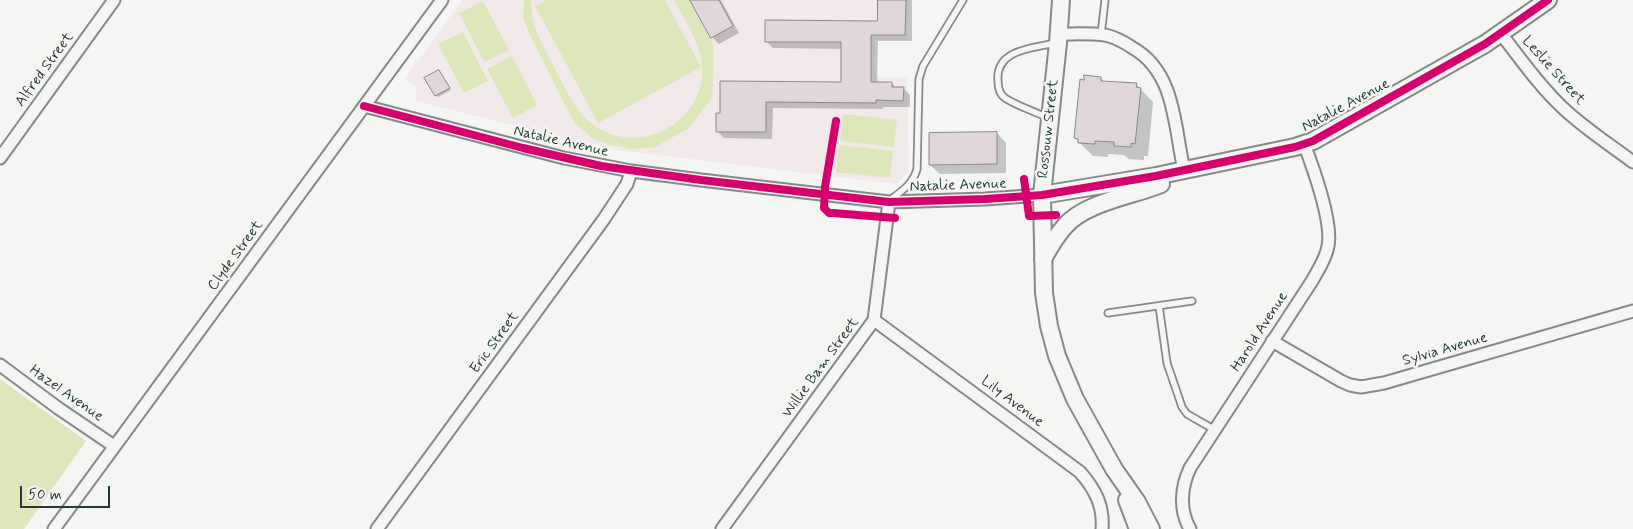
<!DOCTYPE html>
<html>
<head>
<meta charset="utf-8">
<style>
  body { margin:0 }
  #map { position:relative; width:1633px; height:529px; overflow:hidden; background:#f5f5f3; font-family:Mynerve,sans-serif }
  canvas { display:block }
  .scale { position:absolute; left:20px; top:486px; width:90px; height:22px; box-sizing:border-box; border:2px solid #1f3d34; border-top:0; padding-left:6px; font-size:15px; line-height:18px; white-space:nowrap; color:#1f3d34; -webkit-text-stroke:4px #f6f6f2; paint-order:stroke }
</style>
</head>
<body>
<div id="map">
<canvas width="1633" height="529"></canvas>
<div class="scale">50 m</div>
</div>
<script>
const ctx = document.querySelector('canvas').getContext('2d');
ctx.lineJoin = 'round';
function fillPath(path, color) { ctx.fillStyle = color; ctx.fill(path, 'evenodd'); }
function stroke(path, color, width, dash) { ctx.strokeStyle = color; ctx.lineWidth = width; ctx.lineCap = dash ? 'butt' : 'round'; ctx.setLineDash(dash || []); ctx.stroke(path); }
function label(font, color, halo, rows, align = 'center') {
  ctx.font = font + ' Mynerve,sans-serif'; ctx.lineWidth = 5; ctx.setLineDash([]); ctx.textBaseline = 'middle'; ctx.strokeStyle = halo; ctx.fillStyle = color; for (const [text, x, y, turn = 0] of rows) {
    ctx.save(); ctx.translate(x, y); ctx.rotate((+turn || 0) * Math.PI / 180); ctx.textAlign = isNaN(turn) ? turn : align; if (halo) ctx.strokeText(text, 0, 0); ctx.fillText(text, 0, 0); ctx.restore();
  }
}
fillPath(new Path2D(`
  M462,0H909L907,40H875V77L907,78L909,172L896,184L616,150L415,101L417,88L405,79Z`), '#f2e9eb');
fillPath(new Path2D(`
  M524,0H531C531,28 542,43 554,67C565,87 575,112 595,126C640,157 706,122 702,66C700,42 685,21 674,0H689L712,41L714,54L712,98L688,129L655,147L633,149L610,145L592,138L576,124L568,111L528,31L523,16Z
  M546,0H665L701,67L598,123L535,6Z
  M483,1L509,50L484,62L459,13Z
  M463,32L488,81L464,93L438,44Z
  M512,56L537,105L513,118L487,69Z
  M843,114L897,120L894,147L840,141Z
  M839,145L893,151L890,178L836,172Z
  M0,379L86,441L24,529H0Z`), '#dee7bb');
fillPath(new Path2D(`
  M692,0H721L739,33L719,44L712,37Z
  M879,0H912V41H878L877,83H892L896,88H903L910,95V107H883V109L773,108L772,139L724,138L717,131L721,114V82L843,83V49L773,48L766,41L879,22Z
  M439,71L451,90L438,97L436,96Z
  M1101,78L1105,83L1136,84L1153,102L1148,156H1144V160L1129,159L1124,155L1108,154V157L1093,156L1075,138Z
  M997,133L1006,143V173L940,174L930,165Z`), '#0003');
const building = new Path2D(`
  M690,0H719L733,26L711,38Z
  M878,0H906L905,35H871V82H892V87H904L903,101L876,100V103L766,102V132H716V113H720V81L841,82V42H765V20L877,21Z
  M439,70L450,88L435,96L424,78Z
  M1084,75L1101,77V81L1137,83L1136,87L1141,88L1135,144L1131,143V147L1114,146V142L1095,141V144L1078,143V139L1074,138L1080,79L1084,80Z
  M997,132V164L929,165V133Z`);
fillPath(building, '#e1d7da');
stroke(building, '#858a88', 1);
const lane = new Path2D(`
  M1101,35L1105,0
  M1048,118C1034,111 1017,106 1005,98C999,94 998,88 998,81C995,49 1034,48 1056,43
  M890,200C902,191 913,184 917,169L919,79L923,66L963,0
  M1159,306L1167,363L1182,407L1187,414L1215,430
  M1108,313L1192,301`);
const street = new Path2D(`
  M1059,34C1074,34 1090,33 1105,35C1115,37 1124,42 1133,48C1176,73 1174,127 1184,170
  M1501,34C1521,59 1539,86 1563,108C1584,128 1609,144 1633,162
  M364,106L564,158L631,171L701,180L889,202L985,199L1042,195
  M0,158L114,0
  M874,320L1080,472C1095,489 1104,506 1102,529
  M1272,341L1341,381L1350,385L1361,387L1384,383L1633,311
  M0,365L58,408L114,446
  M54,529L442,0
  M377,529L604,219L627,184L631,171
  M722,529L874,320L889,202
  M1190,529C1179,510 1181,487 1190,468L1312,281C1318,270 1326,259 1328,246C1333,223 1313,167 1304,144`);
const secondary = new Path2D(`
  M1061,0L1058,43L1042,195L1044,293L1049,326L1057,356L1075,399L1114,469L1137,502L1151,529
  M1042,195L1156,176L1295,147L1313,141L1485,44L1548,0
  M1043,259C1049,248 1056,236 1065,226C1086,202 1132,196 1161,184
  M1127,500L1138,529`);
stroke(lane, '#858a88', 9);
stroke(street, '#858a88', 15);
stroke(secondary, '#858a88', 20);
stroke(lane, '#f5f5f3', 5.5);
stroke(street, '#f5f5f3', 11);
stroke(secondary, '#f5f5f3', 16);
stroke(new Path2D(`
  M364,106L523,148L601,166L701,180L889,202L985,199L1042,195L1156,176L1295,147L1313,141L1485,44L1548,0
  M836,121L825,187L824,208L829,213H833L895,218
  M1024,179L1029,216L1056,215`), '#d6006c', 8);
label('15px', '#1f3d34', '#f6f6f2', [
  ["Alfred Street",45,70,-54],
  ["Leslie Street",1553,71,48],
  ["Natalie Avenue",1346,106,-28],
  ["Rossouw Street",1049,129,-84],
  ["Natalie Avenue",561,142,13],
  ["Natalie Avenue",958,186,-2],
  ["Clyde Street",236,256,-54],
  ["Harold Avenue",1260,332,-57],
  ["Eric Street",495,343,-54],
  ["Sylvia Avenue",1445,350,-16],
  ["Willie Bam Street",821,368,-54],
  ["Hazel Avenue",66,394,35],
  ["Lily Avenue",1012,402,37]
]);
</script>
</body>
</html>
